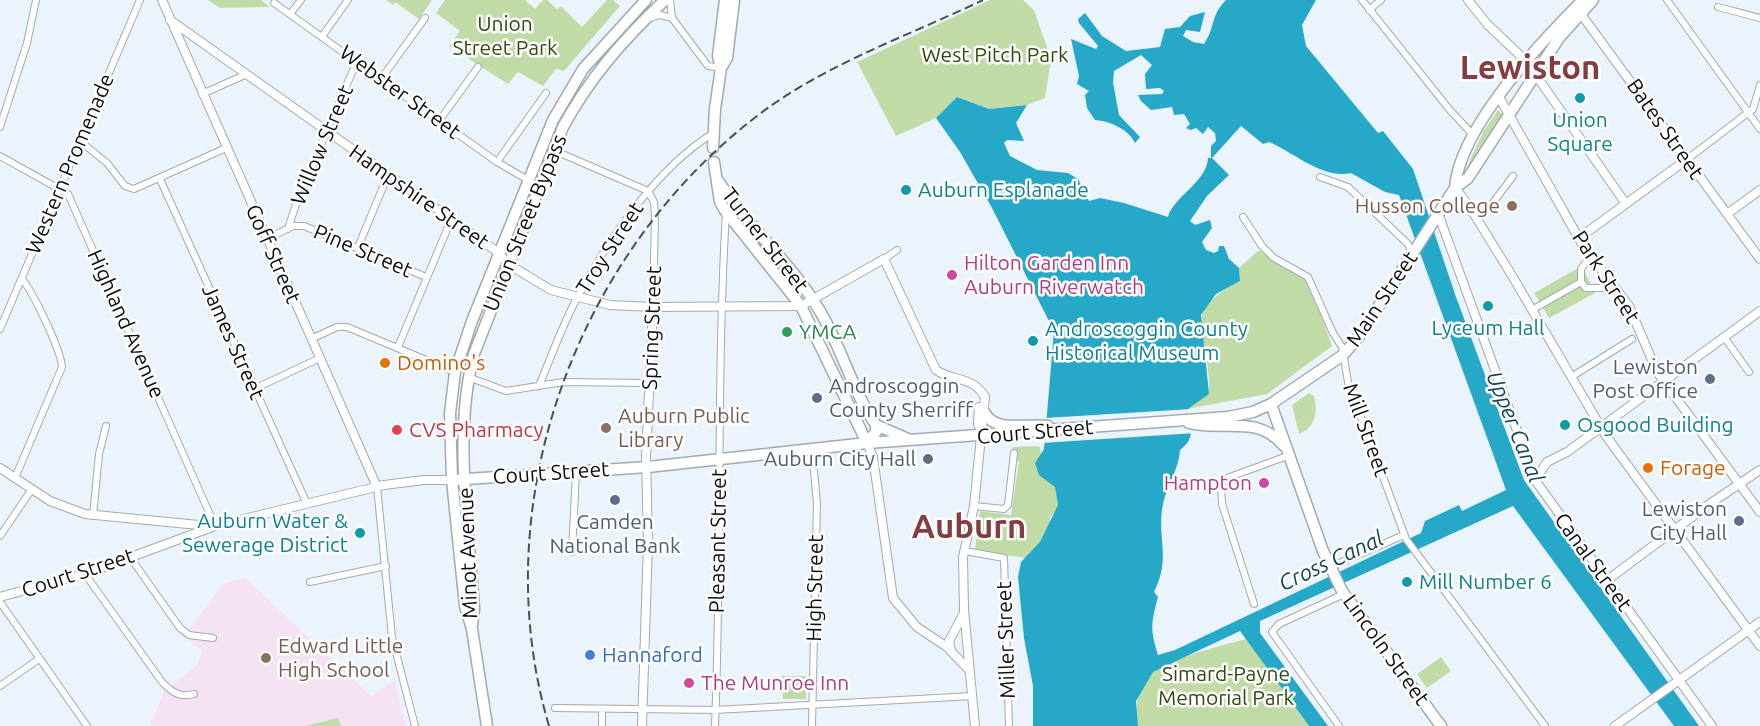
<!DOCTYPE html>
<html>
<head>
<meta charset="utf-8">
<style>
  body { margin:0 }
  canvas { display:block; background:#ebf4fc }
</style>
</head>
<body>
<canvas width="1760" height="726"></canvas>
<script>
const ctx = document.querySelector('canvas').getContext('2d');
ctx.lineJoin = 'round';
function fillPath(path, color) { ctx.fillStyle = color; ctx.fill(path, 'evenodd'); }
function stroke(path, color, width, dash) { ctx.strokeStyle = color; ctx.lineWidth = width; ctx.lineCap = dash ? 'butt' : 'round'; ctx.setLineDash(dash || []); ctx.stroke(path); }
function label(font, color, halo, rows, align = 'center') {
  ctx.font = font + ' Ubuntu,sans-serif'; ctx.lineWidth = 5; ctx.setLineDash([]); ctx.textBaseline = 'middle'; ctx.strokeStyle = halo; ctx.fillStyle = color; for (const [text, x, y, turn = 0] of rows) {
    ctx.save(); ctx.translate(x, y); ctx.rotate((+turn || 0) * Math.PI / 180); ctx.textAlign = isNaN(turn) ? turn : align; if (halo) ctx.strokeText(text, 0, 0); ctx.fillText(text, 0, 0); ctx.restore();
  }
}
fillPath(new Path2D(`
  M245,578L371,696L395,680L406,726H150L167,684L170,687L197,665L203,651L185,638L188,631L224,583Z`), '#f5e2f2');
fillPath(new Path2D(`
  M208,0H261L270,7L220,8Z
  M386,0H432L419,19L395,2L393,5Z
  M445,0H525L535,9L543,0H547L557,9L561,6L582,27L607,0H613L620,6L564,71L556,69L543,86L518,72L508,84L449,46L460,31L436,13Z
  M990,0H1023L1034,10L1051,59L1045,98L1027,105L989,109L957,97L936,118L896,136L857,62Z
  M1498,110L1503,115L1462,178L1483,132Z
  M1259,250L1308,277L1332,346L1267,394L1187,409L1209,394C1213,336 1173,316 1240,281L1239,268Z
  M1582,266L1595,293L1549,318L1534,293Z
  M1309,393L1314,396C1318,412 1316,427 1299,434L1292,405Z
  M1036,446L1040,447L1042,464L1057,484L1061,505L1050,518L1049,531L1031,559L975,550L980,511L1011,515L1019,461L1011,460L1013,447Z
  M1246,639L1309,726H1138C1135,707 1136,684 1154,671C1173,658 1223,645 1246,639Z
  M1441,657L1451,671L1427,688L1417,674Z
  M782,676H806V699H783Z
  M338,718L341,726H306Z`), '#c1dba7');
fillPath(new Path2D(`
  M1226,0H1316L1302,25L1306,46L1378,133L1383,131L1413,169L1456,297L1524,480L1699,726H1674L1513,506L1260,621V633L1328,726H1309L1240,631L1153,672L1136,701L1138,726H1033V686L1024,638L1018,577L1021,562L1040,542L1058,505L1055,487L1039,475L1035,463L1044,449L1054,331L991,206L960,152L936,118L957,97L989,109L1027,105L1016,123L1024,141L1007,140L1004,143L1010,156L1037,170L1068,173L1078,179L1089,201L1100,198L1124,203L1168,217C1173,197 1207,182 1208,158H1211V146L1216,141L1215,133L1208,127L1203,134L1196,128L1191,130L1186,128L1190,124L1184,114L1174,115L1172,107L1151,110L1141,101L1138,95L1162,94L1164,91L1160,88L1146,89L1145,74L1152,65L1141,55L1114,71L1113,82L1119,115L1140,137L1135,143C1129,129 1109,121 1095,120L1087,108L1085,95L1089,91L1077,84L1079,76L1071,39L1096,49L1098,46L1079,23L1078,19L1085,13L1102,36L1126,51L1160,47L1165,29L1180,27L1190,16L1205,12L1200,32L1186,30L1183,36L1193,42L1204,44C1216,26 1210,16 1226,0ZM1241,126L1263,144L1269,142C1293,152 1324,180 1351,173L1385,192L1399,195L1506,490L1462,511L1459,505L1425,521L1421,533L1175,650L1158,655C1150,629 1151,623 1158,597L1154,592C1172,557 1156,537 1163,504C1167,484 1179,470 1180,450C1196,438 1191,428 1188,409L1209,394L1201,315L1216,294L1240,281L1239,268L1229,259L1224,246H1219L1218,251L1214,253L1206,250L1202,242L1212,228L1210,220L1195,225L1190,221L1207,196L1229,175L1212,158Z`), '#26a9c8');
fillPath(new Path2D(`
  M1192,409L1196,433L1042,443L1045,418Z`), '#ebf4fc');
const street = new Path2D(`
  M670,0L672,18L708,66L721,68
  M1362,0L1449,109L1474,136
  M1667,0L1760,129
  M274,3L497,162L528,180
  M1718,7L1760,18
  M1369,10L1381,0
  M290,14L301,0
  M649,18L660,15L672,18
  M323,35L348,0
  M381,79L425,18
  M202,94L247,74
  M439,121L478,67
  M0,127L27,43L36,0
  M80,141L107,163L125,186L134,189L226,148
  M553,150L648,191L654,202L655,216L653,307
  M0,156L68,194L215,526
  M1686,160L1753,109L1760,85
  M497,162L546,93
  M1320,177L1348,187L1408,244L1412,254
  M160,179L307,504
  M1243,217L1262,246L1274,258L1308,277L1333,333L1342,347L1348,382L1406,539L1545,726
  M1476,218L1492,204L1513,176
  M288,229L298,198L357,61
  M267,239L293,226H304L426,277
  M358,247L388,175
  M884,259L897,250
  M1586,262L1581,269V282L1586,288H1603
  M1537,307L1581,282
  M0,329L140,0
  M1724,337L1749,372
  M311,339L337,327H347L455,372
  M398,347L451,220
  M1576,374L1632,339
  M468,377L506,391L564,382L649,383
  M539,386C551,357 562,326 577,298C607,241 657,168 712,134
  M254,389L320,358
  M812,451L817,503L812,726
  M15,478L62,367C61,350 33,292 22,279
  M377,487L392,637L415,726
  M974,506L1004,509L1008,505L1014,453
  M93,516L99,454L106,426
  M0,536L32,489
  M965,551L1004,558L1009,726
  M572,552L576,471
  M130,557L180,628L189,635L213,638
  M1330,567L1404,535
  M85,574L162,682C172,692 179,698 194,694
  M310,582L386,566
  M0,602L87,726
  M1254,604L1222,504L1221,485L1227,478L1290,455
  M0,686L39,659
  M555,708L715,710L973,696
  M602,726V709
  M715,726C722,555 716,383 726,212
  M1339,726L1272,632L1279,624L1344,594`);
const secondary = new Path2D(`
  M162,0L377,487
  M1468,0L1487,24L1526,61L1626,204
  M1578,10L1760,259
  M170,20L499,253L508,264L551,290L610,305L653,307L801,306L884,259L936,370C954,382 973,376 985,397L974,506L963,557L964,610L975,726
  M1499,97L1582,244L1629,306L1657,372L1760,512
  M1455,188L1469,206L1514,279L1606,436L1760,646
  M1727,214L1760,190
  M1439,216L1535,480L1712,726
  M1579,238L1686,160
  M979,407L978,424L983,435
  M867,443L873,457L893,598L917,627L947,647L969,670
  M0,468L50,501L85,514L209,526
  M1535,480L1547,462L1567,452L1760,311
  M1606,581L1708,505L1760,470
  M0,597L85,574L215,526L384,485L424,480H452
  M951,650L949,641L964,613
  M642,726L648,542L646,456L653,307
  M1615,726L1760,622`);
const highway = new Path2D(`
  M721,68L718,56L725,0
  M713,148L715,109L721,68L727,58L734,0
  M714,162L720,202L726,212L801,306L867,443
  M719,182C749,229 794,265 821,313C842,349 853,392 876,425V432L867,443
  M1455,188C1459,128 1541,42 1583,0
  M1271,404L1323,551L1342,591L1441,726
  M985,413C994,433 1030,423 1048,426
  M1189,423C1223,432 1257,414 1283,445
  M876,425L908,439
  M452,480L648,467L867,443L1228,417L1253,412L1271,404L1343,355L1360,335L1455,188L1468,178L1559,38L1593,0
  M472,625L474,609C469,527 453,434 474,354L563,127C590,77 624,39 665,0
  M487,726L472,629L465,606L452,480L450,413L455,372L472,321L553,120L583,69L646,0`);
stroke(street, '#a1aab1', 8);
stroke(secondary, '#a1aab1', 10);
stroke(highway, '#a1aab1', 13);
stroke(street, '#fff', 6);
stroke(secondary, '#fff', 8);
stroke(highway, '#fff', 10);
stroke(new Path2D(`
  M549,726C483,504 577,251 761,113C828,63 908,36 983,0`), '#4b4f54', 2, [9, 4.5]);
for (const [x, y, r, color] of [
  [1580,98,6,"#0f9aa8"],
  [906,190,6,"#0f9aa8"],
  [1512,206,6,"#8d6e63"],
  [952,275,6,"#d1479c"],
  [1488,306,6,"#0f9aa8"],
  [787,332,6,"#2e9e5b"],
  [1033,341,6,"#0f9aa8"],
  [385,363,6,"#e8710a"],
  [1710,379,6,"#5c6f8a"],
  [817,398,6,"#5c6f8a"],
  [1565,425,6,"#0f9aa8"],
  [606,428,6,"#8d6e63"],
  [397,430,6,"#e0444e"],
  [928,459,6,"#5c6f8a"],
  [1648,468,6,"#e8710a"],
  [1264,483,6,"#d1479c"],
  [615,500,6,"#5c6f8a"],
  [1739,521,6,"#5c6f8a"],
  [360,533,6,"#0f9aa8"],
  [1407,582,6,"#0f9aa8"],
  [590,655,6,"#3f7fe0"],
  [266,658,6,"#8d6e63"],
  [689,683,6,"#d1479c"]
]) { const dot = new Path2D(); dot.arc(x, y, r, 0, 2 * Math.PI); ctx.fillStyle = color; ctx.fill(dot); stroke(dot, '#fff', 2); }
label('21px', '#334a11', '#fff', [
  ["Union",505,24],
  ["Street Park",505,48],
  ["West Pitch Park",995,55],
  ["Simard-Payne",1226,674],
  ["Memorial Park",1226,698]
]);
label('21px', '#0b0d10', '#fff', [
  ["Webster Street",400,92,36],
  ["Bates Street",1665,129,55],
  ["Willow Street",322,145,-67],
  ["Western Promenade",70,164,-67],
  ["Hampshire Street",419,197,35],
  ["Union Street Bypass",525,223,-68],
  ["Turner Street",765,240,52],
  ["Troy Street",610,248,-57],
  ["Pine Street",363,251,23],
  ["Goff Street",273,254,66],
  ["Park Street",1606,277,57],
  ["Main Street",1382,299,-56],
  ["Highland Avenue",126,324,66],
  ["Spring Street",652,328,-88],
  ["James Street",233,342,66],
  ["Mill Street",1366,430,70],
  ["Court Street",1035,432,-5],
  ["Court Street",551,473,-4],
  ["Pleasant Street",718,541,-89],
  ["Minot Avenue",468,553,-92],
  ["Canal Street",1593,562,54],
  ["Court Street",78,573,-18],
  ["High Street",815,588,-89],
  ["Miller Street",1006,640,-92],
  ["Lincoln Street",1386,650,54]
]);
label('21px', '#0d838f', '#fff', [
  ["Union",1580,120,"center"],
  ["Square",1580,144,"center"],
  ["Auburn Esplanade",918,190],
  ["Lyceum Hall",1488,328,"center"],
  ["Androscoggin County",1045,329],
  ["Historical Museum",1045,353],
  ["Osgood Building",1577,425],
  ["Auburn Water &",348,521,"right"],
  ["Sewerage District",348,545,"right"],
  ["Mill Number 6",1419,582]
], 'left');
label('21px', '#785e54', '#fff', [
  ["Husson College",1500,206,"right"],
  ["Auburn Public",618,416],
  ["Library",618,440],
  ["Edward Little",278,646],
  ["High School",278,670]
], 'left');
label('21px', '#b23c85', '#fff', [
  ["Hilton Garden Inn",964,263],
  ["Auburn Riverwatch",964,287],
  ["Hampton",1252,483,"right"],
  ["The Munroe Inn",701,683]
], 'left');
label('21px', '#27864d', '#fff', [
  ["YMCA",799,332]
], 'left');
label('21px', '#c56008', '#fff', [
  ["Domino's",397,363],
  ["Forage",1660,468]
], 'left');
label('21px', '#4e5e75', '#fff', [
  ["Lewiston",1698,367],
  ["Post Office",1698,391],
  ["Androscoggin",829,386,"left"],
  ["County Sherriff",829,410,"left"],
  ["Auburn City Hall",916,459],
  ["Lewiston",1727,509],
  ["City Hall",1727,533],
  ["Camden",615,522,"center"],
  ["National Bank",615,546,"center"]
], 'right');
label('21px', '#be3a42', '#fff', [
  ["CVS Pharmacy",409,430]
], 'left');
label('21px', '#366cbe', '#fff', [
  ["Hannaford",602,655]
], 'left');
label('italic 22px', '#104552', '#fff', [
  ["Upper Canal",1515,427,68],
  ["Cross Canal",1331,561,-25]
]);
label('bold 33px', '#853d41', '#fff', [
  ["Lewiston",1530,68],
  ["Auburn",969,527]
]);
</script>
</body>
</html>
